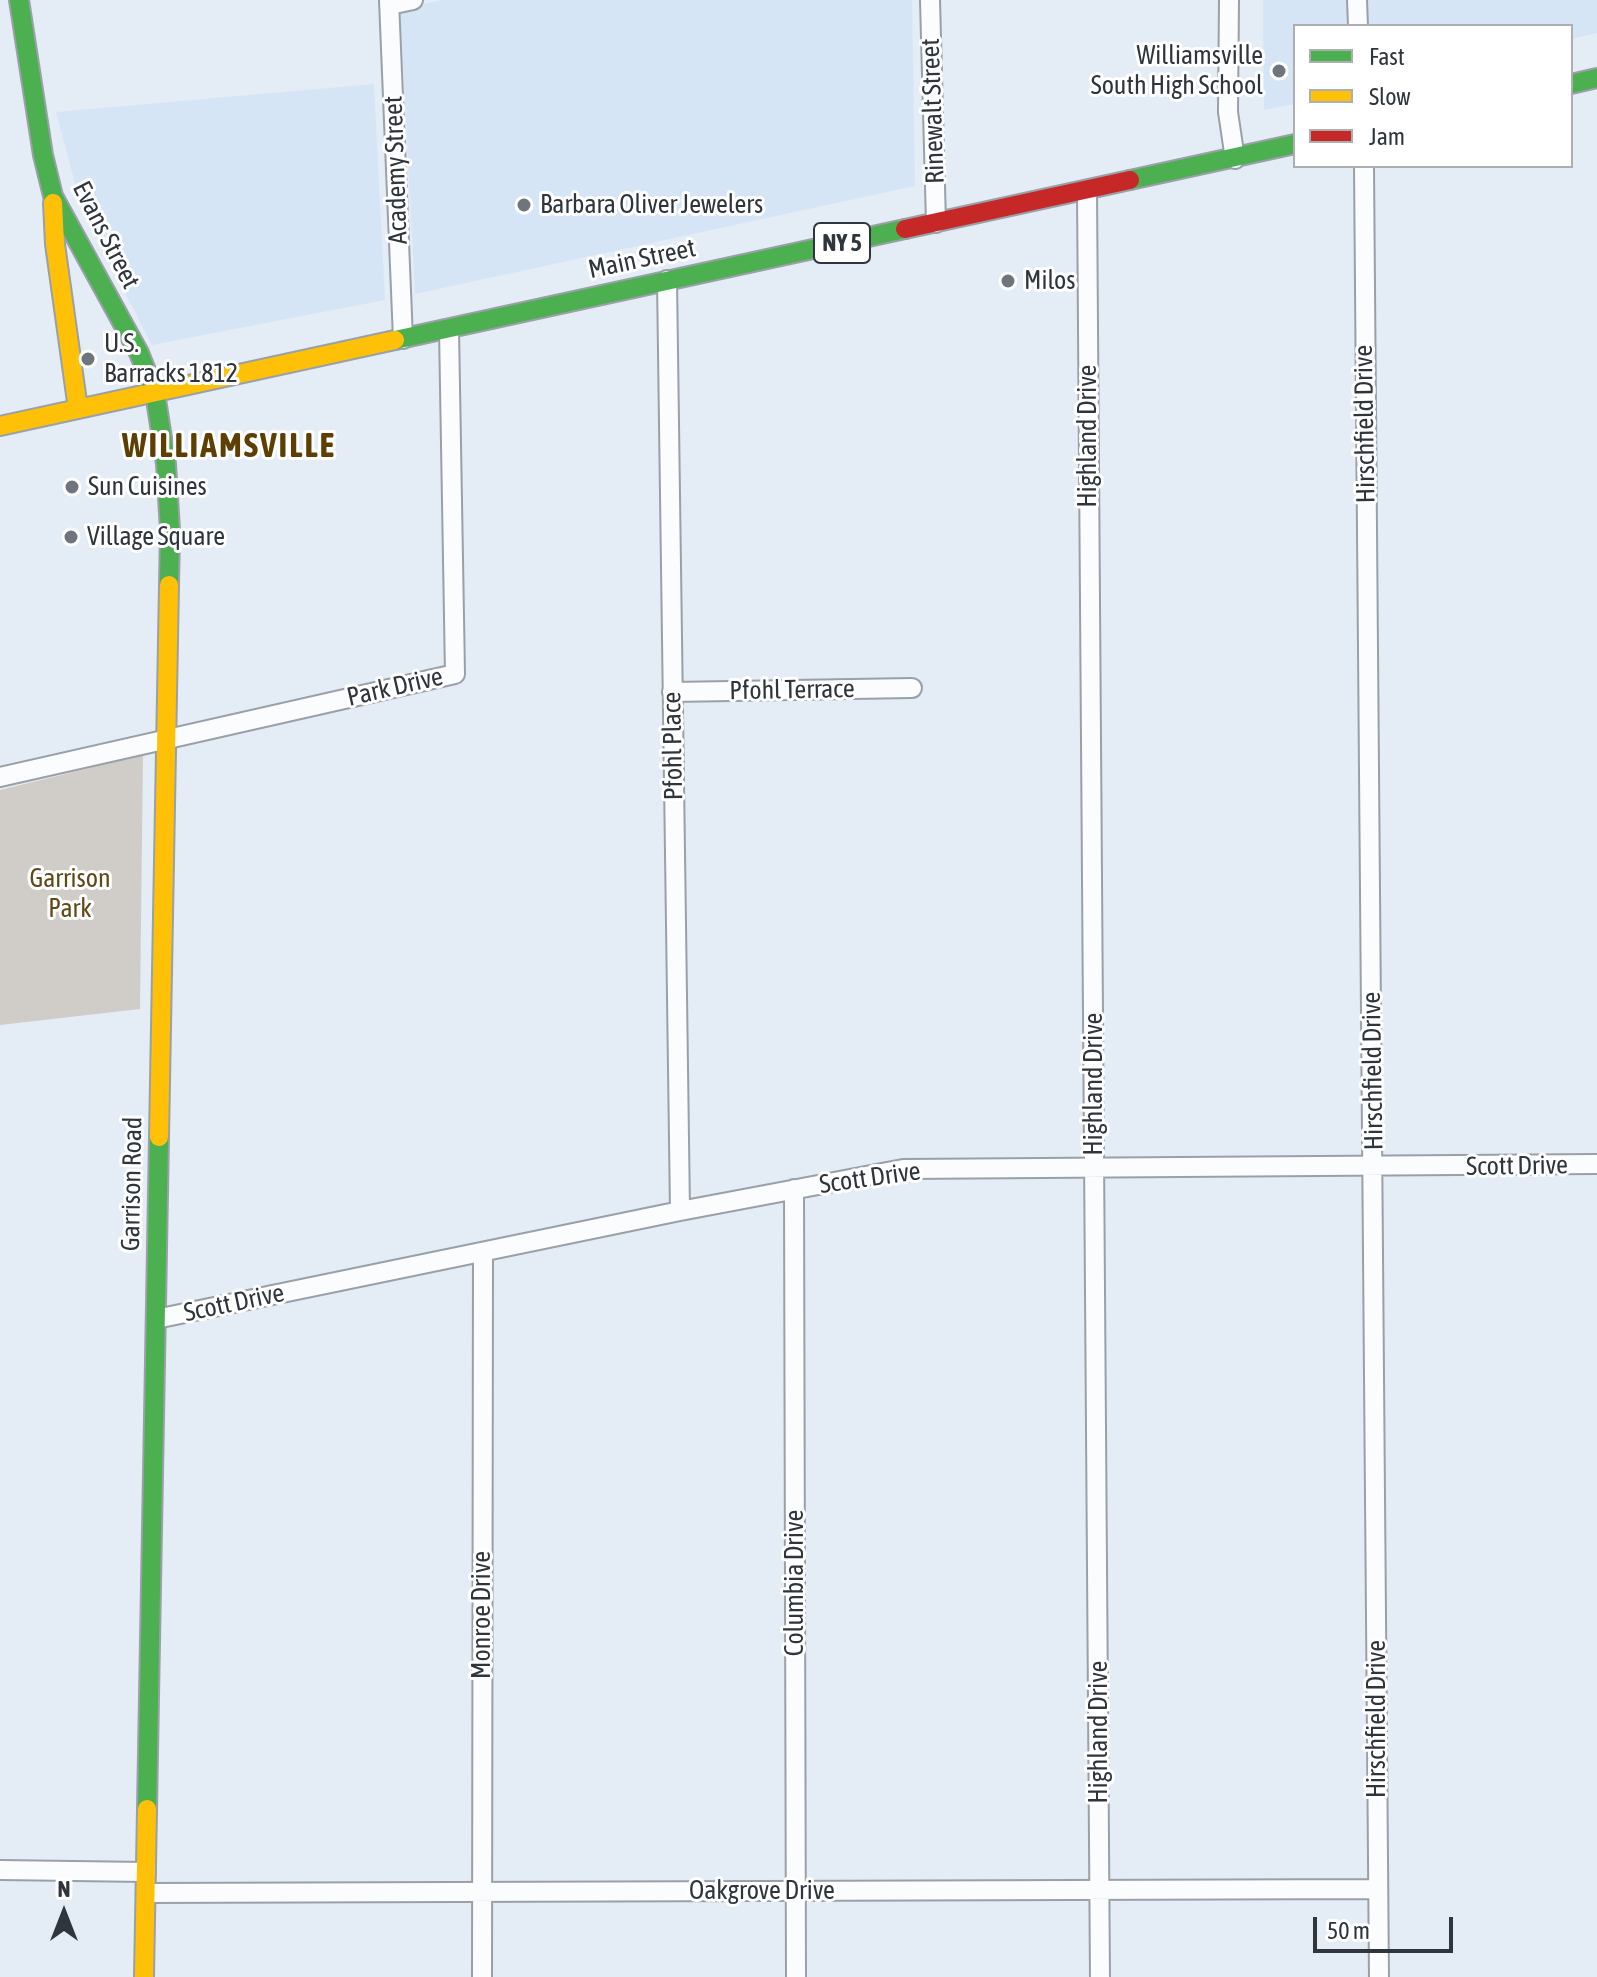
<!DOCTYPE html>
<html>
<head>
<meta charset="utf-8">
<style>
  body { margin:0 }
  #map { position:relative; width:1597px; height:1977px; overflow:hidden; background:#e4ecf5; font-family:"Asap Condensed",sans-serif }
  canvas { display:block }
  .legend { position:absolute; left:1293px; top:24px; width:280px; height:144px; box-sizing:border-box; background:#fff; border:2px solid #acaeb1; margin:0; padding:10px 14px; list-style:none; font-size:24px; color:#2f353c }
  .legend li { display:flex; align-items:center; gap:16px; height:40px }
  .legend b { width:40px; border:2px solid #acaeb1 }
  .north { position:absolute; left:24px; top:1873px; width:80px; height:80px; -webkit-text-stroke:6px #fff; paint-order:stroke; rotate:0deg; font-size:22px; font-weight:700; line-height:32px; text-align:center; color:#2f353c }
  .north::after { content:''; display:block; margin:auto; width:28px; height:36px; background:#2f353c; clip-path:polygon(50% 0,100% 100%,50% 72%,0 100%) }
  .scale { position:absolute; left:1313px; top:1917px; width:140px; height:36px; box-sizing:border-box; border:4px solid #2f353c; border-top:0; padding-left:10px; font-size:24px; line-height:28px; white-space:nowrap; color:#2f353c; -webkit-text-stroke:6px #fff; paint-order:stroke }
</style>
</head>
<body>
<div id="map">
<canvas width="1597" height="1977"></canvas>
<ul class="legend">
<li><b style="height:10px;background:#4caf50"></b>Fast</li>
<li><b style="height:10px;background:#ffc107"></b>Slow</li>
<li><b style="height:10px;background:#c62828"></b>Jam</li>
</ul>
<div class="north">N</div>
<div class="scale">50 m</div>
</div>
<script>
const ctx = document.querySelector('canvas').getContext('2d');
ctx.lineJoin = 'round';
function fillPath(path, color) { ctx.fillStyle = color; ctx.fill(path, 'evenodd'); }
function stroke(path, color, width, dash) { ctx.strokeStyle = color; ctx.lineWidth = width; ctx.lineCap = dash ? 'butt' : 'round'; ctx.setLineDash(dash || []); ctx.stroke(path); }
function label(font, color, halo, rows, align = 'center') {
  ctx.font = font + ' "Asap Condensed",sans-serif'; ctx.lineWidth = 6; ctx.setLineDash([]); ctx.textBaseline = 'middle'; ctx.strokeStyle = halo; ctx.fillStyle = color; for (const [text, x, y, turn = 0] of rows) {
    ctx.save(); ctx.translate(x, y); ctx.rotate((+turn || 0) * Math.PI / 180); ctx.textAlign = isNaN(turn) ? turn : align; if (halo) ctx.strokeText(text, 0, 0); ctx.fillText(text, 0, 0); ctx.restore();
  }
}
fillPath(new Path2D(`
  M442,0H912L915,186L415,294L400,9Z
  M1263,0H1597V33L1571,39V26H1295V104L1264,110Z
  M374,84L385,300L152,345L82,210L56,112Z`), '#d6e5f6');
fillPath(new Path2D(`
  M143,755L140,1009L0,1025V790Z`), '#d0cdc8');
const street = new Path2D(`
  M389,0L403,339
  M930,0L936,223
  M1229,0L1228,112L1235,159
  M1357,0L1358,26
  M390,5L413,0
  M1364,166L1379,1977
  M1087,190L1100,1977
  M667,280L680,1211
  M672,692L912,688
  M0,777L455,674L449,329
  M794,1189L796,1977
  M156,1319L680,1211L903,1169L1597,1164
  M0,1870L146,1872
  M146,1893L1378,1889
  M482,1977L483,1252`);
const fast = new Path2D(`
  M19,0L43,155L53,196L139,353L155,393L166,464L170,530L169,585
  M1571,84L1597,78
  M1130,180L1295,144
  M395,340L905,229
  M147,1809L159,1137`);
const slow = new Path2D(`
  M53,203L55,244L78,409
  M0,426L395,340
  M159,1137L169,585
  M144,1977L147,1809`);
const jam = new Path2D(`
  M905,229L1130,180`);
stroke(street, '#9aa0a7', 22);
stroke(fast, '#9aa0a7', 22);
stroke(slow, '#9aa0a7', 22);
stroke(jam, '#9aa0a7', 22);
stroke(street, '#fbfcfe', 18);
stroke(fast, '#4caf50', 18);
stroke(slow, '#ffc107', 18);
stroke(jam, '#c62828', 18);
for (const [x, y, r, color] of [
  [1279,71,8,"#6e757d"],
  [524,205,8,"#6e757d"],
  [1008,281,8,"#6e757d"],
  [88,359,8,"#6e757d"],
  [72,487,8,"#6e757d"],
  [71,537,8,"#6e757d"]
]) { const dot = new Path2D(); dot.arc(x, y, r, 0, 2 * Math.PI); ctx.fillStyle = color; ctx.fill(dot); stroke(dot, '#fff', 3); }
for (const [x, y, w] of [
  [842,243,56]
]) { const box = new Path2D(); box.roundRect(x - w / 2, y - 20, w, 40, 6); ctx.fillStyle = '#fff'; ctx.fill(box); stroke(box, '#2f353c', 2); }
label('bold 24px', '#2f353c', null, [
  ["NY 5",842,243]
]);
label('26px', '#2f353c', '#fff', [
  ["Williamsville",1263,56,"right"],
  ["South High School",1263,86,"right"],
  ["Barbara Oliver Jewelers",540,205],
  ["Milos",1024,281],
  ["U.S.",104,344],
  ["Barracks 1812",104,374],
  ["Sun Cuisines",88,487],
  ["Village Square",87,537]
], 'left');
label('26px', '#2f353c', '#fff', [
  ["Rinewalt Street",933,111,-92],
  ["Academy Street",396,170,-92],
  ["Evans Street",106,235,63],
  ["Main Street",642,259,-12],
  ["Hirschfield Drive",1365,424,-91],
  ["Highland Drive",1088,436,-90],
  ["Park Drive",395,687,-13],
  ["Pfohl Terrace",792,690,-1],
  ["Pfohl Place",673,746,-91],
  ["Hirschfield Drive",1373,1071,-91],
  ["Highland Drive",1094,1084,-90],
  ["Scott Drive",1517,1166,-1],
  ["Scott Drive",870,1178,-8],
  ["Garrison Road",132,1184,-89],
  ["Scott Drive",234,1303,-12],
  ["Columbia Drive",795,1583,-90],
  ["Monroe Drive",482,1615,-90],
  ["Hirschfield Drive",1377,1719,-90],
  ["Highland Drive",1099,1732,-90],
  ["Oakgrove Drive",762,1891]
]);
label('26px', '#624717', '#fff', [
  ["Garrison",70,879],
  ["Park",70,909]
]);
ctx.letterSpacing = '2px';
label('bold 34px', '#5d3f03', '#fff', [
  ["WILLIAMSVILLE",229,446]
]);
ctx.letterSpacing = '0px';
</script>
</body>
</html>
